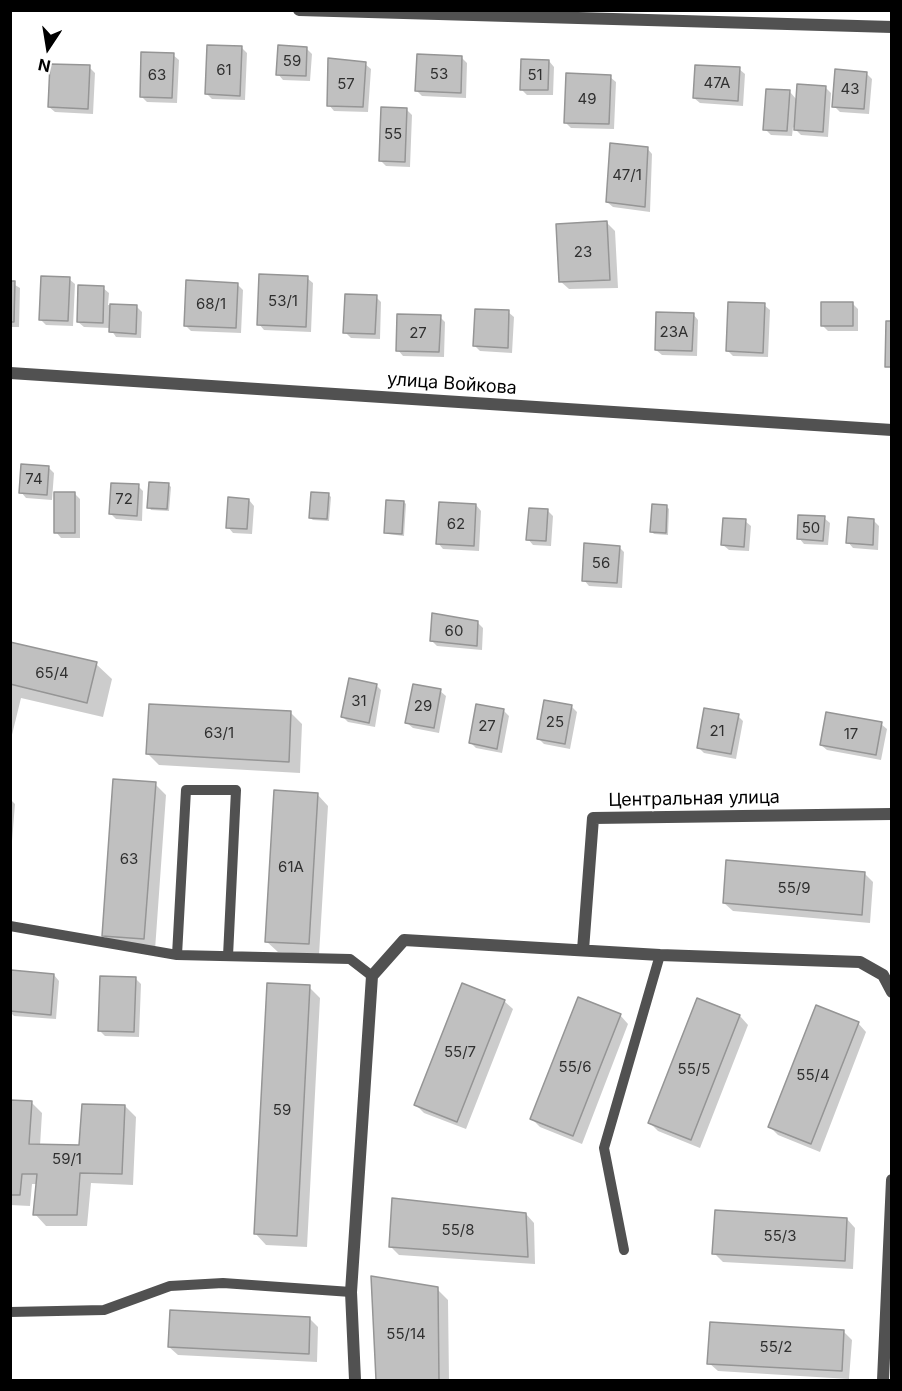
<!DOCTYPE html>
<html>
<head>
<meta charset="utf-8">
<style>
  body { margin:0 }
  #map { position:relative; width:902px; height:1391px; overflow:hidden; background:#fff; font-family:Inter,sans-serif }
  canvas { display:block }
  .frame { position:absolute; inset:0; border:12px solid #000; pointer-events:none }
  .north { position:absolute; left:18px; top:18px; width:60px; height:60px; -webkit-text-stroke:4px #fff; paint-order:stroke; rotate:192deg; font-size:16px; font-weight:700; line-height:24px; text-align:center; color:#000 }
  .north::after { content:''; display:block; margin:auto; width:21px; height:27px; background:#000; clip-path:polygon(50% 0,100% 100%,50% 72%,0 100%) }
</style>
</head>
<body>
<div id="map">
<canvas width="902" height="1391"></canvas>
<div class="frame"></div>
<div class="north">N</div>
</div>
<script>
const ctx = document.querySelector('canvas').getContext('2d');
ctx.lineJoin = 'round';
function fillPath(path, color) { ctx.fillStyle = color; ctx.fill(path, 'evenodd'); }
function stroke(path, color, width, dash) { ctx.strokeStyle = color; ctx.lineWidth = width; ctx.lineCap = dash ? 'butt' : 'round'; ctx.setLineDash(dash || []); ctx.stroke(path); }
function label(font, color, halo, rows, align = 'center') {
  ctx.font = font + ' Inter,sans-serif'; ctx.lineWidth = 4.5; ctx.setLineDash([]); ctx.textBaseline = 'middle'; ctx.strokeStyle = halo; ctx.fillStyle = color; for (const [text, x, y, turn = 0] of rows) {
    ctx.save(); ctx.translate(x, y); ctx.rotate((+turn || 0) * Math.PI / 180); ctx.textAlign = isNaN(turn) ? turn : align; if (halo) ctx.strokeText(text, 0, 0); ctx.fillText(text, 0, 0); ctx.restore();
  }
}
fillPath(new Path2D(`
  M242,48L247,53L245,100L212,99L207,94Z
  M306,48L312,54L310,81L283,80L278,74Z
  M173,55L179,60L177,103L147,102L141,96Z
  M461,57L467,63L466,98L422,96L417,91Z
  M549,61L554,67L553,95H527L521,89Z
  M365,64L371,69L368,112L334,111L329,105Z
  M89,67L95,73L93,114L55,112L49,107Z
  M739,69L745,74L743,106L700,103L694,98Z
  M866,73L872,79L869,114L840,112L834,106Z
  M610,77L616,82L614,129L571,128L565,122Z
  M825,87L831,93L828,137L801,135L793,127L792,136L771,135L765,129L790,92L797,100Z
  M406,109L412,115L410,167L386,166L380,160Z
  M647,148L652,154L650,212L613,207L607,202Z
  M607,223L615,231L618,288L569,289L560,281Z
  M307,278L313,283L311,332L264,330L259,324Z
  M69,279L75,284L73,326L46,325L41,320Z
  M10,282L20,288L19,327H10Z
  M237,284L243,290L241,333L191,331L186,326Z
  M103,288L109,293L108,305L136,306L142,312L141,338L116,337L110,328L84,327L78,322Z
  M376,297L381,302L380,339L351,338L345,332Z
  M853,304L858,309V331H828L822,325Z
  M764,305L770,310L768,357L733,356L728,351Z
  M508,312L514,317L512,353L480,351L475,346Z
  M693,314L698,320L697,356L662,355L656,350Z
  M440,317L445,322L444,357L403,356L398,350Z
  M48,467L54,473L52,500L26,498L21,492Z
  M168,484L171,487L169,511L151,510L149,507Z
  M138,486L143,491L142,521L116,519L111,514Z
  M74,493L80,499V538H61L56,532Z
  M328,494L331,497L329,521L313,520L310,518Z
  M249,500L254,506L252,534L233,533L228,527Z
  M404,502L406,504L404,536L388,534L386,532Z
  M476,505L481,511L479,551L443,549L438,543Z
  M667,507L669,509L668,535L654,534L652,532Z
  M548,511L553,516L551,546L533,545L528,539Z
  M824,518L830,523L828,545L804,544L799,538Z
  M873,520L879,526L878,550L853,548L848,542Z
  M745,521L751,526L749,551L729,550L723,545Z
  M619,547L624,552L622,588L589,586L584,580Z
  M477,622L483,628L482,650L437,646L432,641Z
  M10,643L96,664L112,679L103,717L21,698L10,743Z
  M376,685L381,690L375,727L348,722L343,717Z
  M440,691L446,696L439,733L413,728L407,723Z
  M572,707L577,712L570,749L544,744L539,739Z
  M504,711L509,716L502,753L476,748L471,743Z
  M291,713L302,724L300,773L159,765L148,754Z
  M738,716L743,721L736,759L704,753L698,747Z
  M881,724L887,729L881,760L827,750L821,745Z
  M155,784L166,795L155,950L115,947L104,936Z
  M317,794L328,806L319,955L278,952L266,941Z
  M10,799L15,804L10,866Z
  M865,874L873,882L870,923L733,911L724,903Z
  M12,972L54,975L59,981L56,1019L14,1016L10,1012Z
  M136,979L141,984L139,1037L105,1036L99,1030Z
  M309,987L320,998L307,1247L266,1245L255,1233Z
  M698,1000L740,1016L748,1025L700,1148L658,1131L650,1123Z
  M504,1001L513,1009L466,1129L424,1113L416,1105Z
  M620,1015L628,1024L582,1144L540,1127L532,1119Z
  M858,1023L866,1032L820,1152L778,1135L770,1127Z
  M10,1102H31L42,1113L40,1146L80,1147L125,1106L136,1117L133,1185L91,1183L87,1226H46L35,1214L38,1184H32L30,1206L10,1205Z
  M526,1214L534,1223L535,1264L399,1255L390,1246Z
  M847,1219L855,1228L853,1269L723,1262L714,1253Z
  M372,1278L437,1289L448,1300L449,1380H377Z
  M310,1319L318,1327L317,1362L178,1355L169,1347Z
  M843,1331L852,1340L849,1379L718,1371L709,1363Z`), '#0003');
const building = new Path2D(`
  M207,45L242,46L240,96L205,94Z
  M278,45L307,47L306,76L276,75Z
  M141,52L174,53L172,98L140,97Z
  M417,54L462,56L461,93L415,91Z
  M328,58L366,62L363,107L327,106Z
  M521,59L549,60L548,90H520Z
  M50,64L90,65L88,109L48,107Z
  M695,65L740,67L738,101L693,98Z
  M835,69L867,72L864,109L832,107Z
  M566,73L611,75L609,124L564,123Z
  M797,84L826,86L823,132L794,130Z
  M766,89L790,90L787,131L763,130Z
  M381,107L407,108L405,162L379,161Z
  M610,143L648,147L645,207L606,202Z
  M607,221L610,280L559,282L556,224Z
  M259,274L308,276L306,327L257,325Z
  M41,276L70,277L68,321L39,320Z
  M186,280L238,283L236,328L184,326Z
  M10,281H15L14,322H10Z
  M78,285L104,286L103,323L77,322Z
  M345,294L377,295L375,334L343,333Z
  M728,302L765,303L763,353L726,351Z
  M821,302H853V326H821Z
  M110,304L137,305L136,334L109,332Z
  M475,309L509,310L508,348L473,346Z
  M656,312L694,313L692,351L655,350Z
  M397,314L441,315L439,352L396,351Z
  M886,321H892V367H885Z
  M21,464L49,466L47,495L19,493Z
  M149,482L169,483L167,509L147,508Z
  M111,483L139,484L137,516L109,514Z
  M54,492H75V533H54Z
  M311,492L329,493L327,519L309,518Z
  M228,497L249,499L247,529L226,528Z
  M386,500L404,501L402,534L384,533Z
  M439,502L476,504L474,546L436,544Z
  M652,504L667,505L666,533L650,532Z
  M529,508L548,509L546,541L526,540Z
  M798,515L825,516L823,541L797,539Z
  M848,517L874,519L873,545L846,543Z
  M723,518L746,519L744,547L721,545Z
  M584,543L620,546L617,583L582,581Z
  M432,613L478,621L477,646L430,641Z
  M10,642L97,662L87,703L10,684Z
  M349,678L377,684L369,723L341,717Z
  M413,684L441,689L434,728L405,723Z
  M544,700L572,705L565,744L537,739Z
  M149,704L291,711L289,762L146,754Z
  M476,704L504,709L497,749L469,743Z
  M704,708L739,714L731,754L697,748Z
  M826,712L882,722L876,755L820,745Z
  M113,779L156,782L144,939L102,936Z
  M274,790L318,793L309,944L265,942Z
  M726,860L865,872L862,915L723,903Z
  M11,970L54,974L51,1015L10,1011Z
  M100,976L136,977L134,1032L98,1031Z
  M267,983L310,985L297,1236L254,1234Z
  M462,983L505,1000L457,1122L414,1105Z
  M578,997L621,1014L573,1136L530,1119Z
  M697,998L740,1015L691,1140L648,1123Z
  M816,1005L859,1022L811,1144L768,1127Z
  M10,1100L32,1101L29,1144L79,1145L82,1104L125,1105L122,1174L80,1173L77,1215H33L37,1174H22L20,1195H10Z
  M392,1198L526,1213L528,1257L389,1247Z
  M715,1210L847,1218L845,1261L712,1254Z
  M371,1276L438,1287L439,1380H376Z
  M170,1310L310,1317L309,1354L168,1347Z
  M710,1322L844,1330L842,1371L707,1364Z`);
fillPath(building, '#c0c0c0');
stroke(building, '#959595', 1.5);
stroke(new Path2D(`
  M10,926L177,955L350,959L372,976
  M177,955L186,790H236L228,956
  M624,1250L604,1148L660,955
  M10,1312L104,1310L170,1286L223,1283L351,1292`), '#515151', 10);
stroke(new Path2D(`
  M299,10L892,27
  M10,373L892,430
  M583,950L593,818L892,814
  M355,1380L351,1292L372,976L404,940L660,955L860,962L883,975L892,992
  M883,1380L892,1180`), '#515151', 12);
label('15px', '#303030', null, [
  ["59",292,61],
  ["61",224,70],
  ["53",439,74],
  ["63",157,75],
  ["51",535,75],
  ["47А",717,83],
  ["57",346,84],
  ["43",850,89],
  ["49",587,99],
  ["55",393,134],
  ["47/1",627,175],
  ["23",583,252],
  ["53/1",283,301],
  ["68/1",211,304],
  ["23А",674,332],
  ["27",418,333],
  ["74",34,479],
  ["72",124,499],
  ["62",456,524],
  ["50",811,528],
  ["56",601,563],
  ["60",454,631],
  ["65/4",52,673],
  ["31",359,701],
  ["29",423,706],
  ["25",555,722],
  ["27",487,726],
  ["21",717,731],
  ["63/1",219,733],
  ["17",851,734],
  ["63",129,859],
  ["61А",291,867],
  ["55/9",794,888],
  ["55/7",460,1052],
  ["55/6",575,1067],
  ["55/5",694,1069],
  ["55/4",813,1075],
  ["59",282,1110],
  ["59/1",67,1159],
  ["55/8",458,1230],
  ["55/3",780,1236],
  ["55/14",406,1334],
  ["55/2",776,1347]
]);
label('18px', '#000', '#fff', [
  ["улица Войкова",452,384,4],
  ["Центральная улица",694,799,-1]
]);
</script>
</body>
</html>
